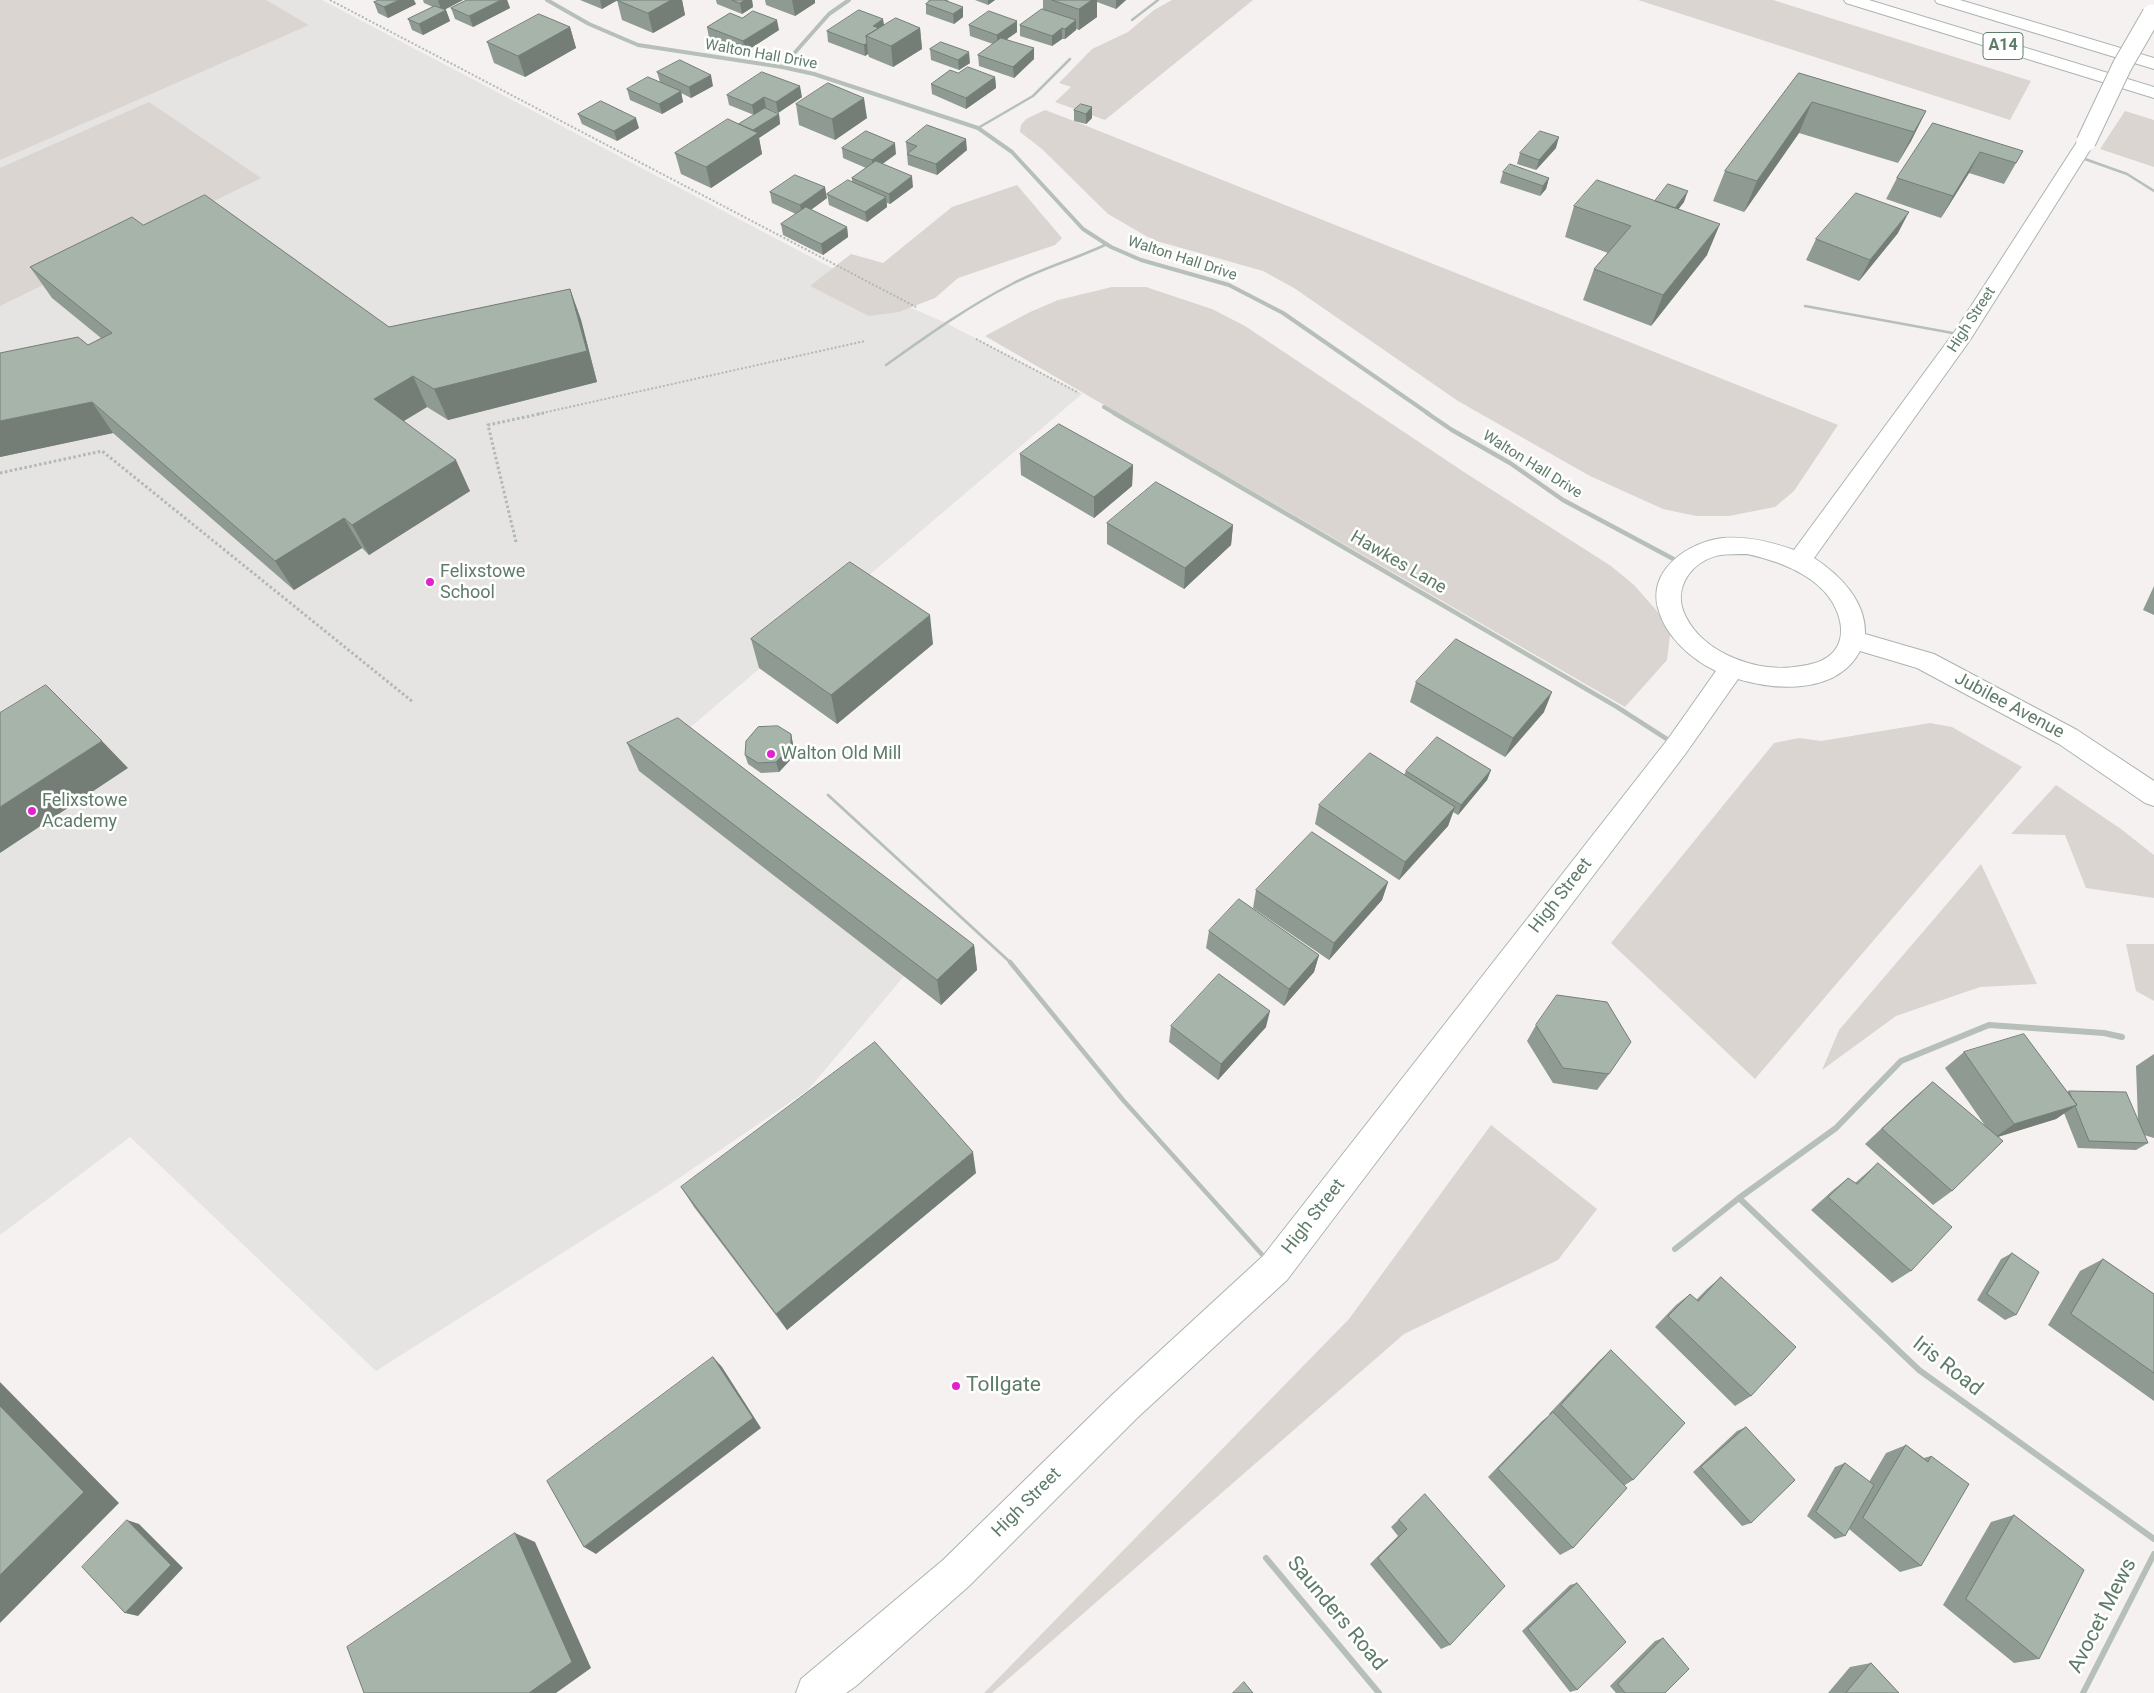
<!DOCTYPE html>
<html>
<head>
<meta charset="utf-8">
<style>
  body { margin:0 }
  canvas { display:block; background:#f5f1f1 }
</style>
</head>
<body>
<canvas width="2154" height="1693"></canvas>
<script>
const ctx = document.querySelector('canvas').getContext('2d');
ctx.lineJoin = 'round';
function fillPath(path, color) { ctx.fillStyle = color; ctx.fill(path, 'evenodd'); }
function stroke(path, color, width, dash) { ctx.strokeStyle = color; ctx.lineWidth = width; ctx.lineCap = dash ? 'butt' : 'round'; ctx.setLineDash(dash || []); ctx.stroke(path); }
function label(font, color, halo, rows, align = 'center') {
  ctx.font = font + ' Roboto,sans-serif'; ctx.lineWidth = 5; ctx.setLineDash([]); ctx.textBaseline = 'middle'; ctx.strokeStyle = halo; ctx.fillStyle = color; for (const [text, x, y, turn = 0] of rows) {
    ctx.save(); ctx.translate(x, y); ctx.rotate((+turn || 0) * Math.PI / 180); ctx.textAlign = isNaN(turn) ? turn : align; if (halo) ctx.strokeText(text, 0, 0); ctx.fillText(text, 0, 0); ctx.restore();
  }
}
fillPath(new Path2D(`
  M0,0H322L891,299L946,323L1082,394L639,771L905,975L808,1090L660,1191L376,1371L130,1137L0,1235Z`), '#e5e4e2');
fillPath(new Path2D(`
  M0,0H266L309,25L0,160Z
  M1172,0H1253L1105,120L1055,102L1071,87L1059,83L1092,49L1128,32L1154,10Z
  M1638,0H1773L2031,81L2010,120Z
  M149,102L261,178L0,306V168Z
  M1045,110L1074,121L1838,425L1794,491L1775,507L1729,516H1696L1663,509L1590,476L1458,401L1294,288L1263,271L1153,240L1108,214L1042,149L1020,132L1021,125L1026,119Z
  M2125,111L2154,120V167L2100,149Z
  M1017,185L1062,238L1055,245L958,278L935,298L899,312L869,316L810,286L851,254L883,263L952,207Z
  M1112,287H1146L1212,309L1245,326L1464,472L1611,566L1634,585L1671,627L1667,660L1625,707L985,336L1028,313L1058,300Z
  M1930,723L1952,727L2022,767L1755,1079L1611,943L1774,743L1799,738L1821,741Z
  M2056,785L2121,829L2154,855V898L2086,888L2065,835L2011,834Z
  M1981,864L2037,984L1980,987L1896,1016L1822,1070L1839,1030Z
  M2126,944H2154V1001L2136,991Z
  M1491,1125L1597,1209L1558,1260L1404,1334L992,1693H984L1349,1319Z`), '#dad5d0');
const secondary = new Path2D(`
  M2086,137L2092,138L2095,142L1970,340L1814,558C1840,575 1866,601 1865,634L1934,654L2077,730L2154,781V806L2145,803L2059,744L1917,668L1860,651C1837,694 1778,691 1738,679L1686,753L1287,1280L1137,1418L969,1586L856,1686L846,1693H796L801,1679L943,1560L1113,1394L1263,1256L1668,739L1716,671C1691,659 1665,636 1658,608C1648,569 1689,542 1723,538C1748,536 1771,542 1794,550L1955,331L2077,142L2080,138ZM1747,554C1784,562 1831,580 1840,621C1842,630 1841,640 1837,647C1829,660 1815,664 1801,666C1761,674 1705,655 1686,617C1671,589 1691,561 1720,555C1729,554 1738,554 1747,554Z`);
const highway = new Path2D(`
  M1844,0H1869L2154,87V98L1846,3Z
  M1935,0H1960L2154,58V69L1937,3Z`);
stroke(secondary, '#a9b5ad', 2);
stroke(highway, '#aab4ad', 2);
stroke(new Path2D(`
  M330,0L916,307
  M976,339L1079,393
  M538,414L865,341`), '#b1b9b4', 2, [2, 2]);
stroke(new Path2D(`
  M0,473L102,451L413,702
  M516,542L488,425L544,413`), '#b1b9b4', 3, [2.5, 2.5]);
stroke(new Path2D(`
  M1132,20L1158,0
  M978,128L1033,96L1070,59
  M2082,158L2127,174L2154,191
  M1805,306L1958,334
  M886,365C927,336 967,307 1012,284C1042,268 1076,259 1107,244`), '#b6c0b9', 2.5);
stroke(new Path2D(`
  M828,795L1011,963`), '#b6c0b9', 3);
stroke(new Path2D(`
  M1010,962L1123,1100L1266,1259`), '#b6c0b9', 4.5);
stroke(new Path2D(`
  M547,0L589,24L638,45L782,67L814,74L978,128L1012,152L1083,229L1111,247L1141,260L1229,285L1283,313L1429,414
  M782,67L829,14L849,0
  M1104,407L1116,414`), '#b6c0b9', 4);
stroke(new Path2D(`
  M1114,413L1617,707L1673,743
  M1427,413L1452,430L1510,463L1563,500L1679,562`), '#b6c0b9', 4.5);
stroke(new Path2D(`
  M1739,1198L1919,1370L2154,1539
  M1675,1249L1739,1198L1836,1128L1901,1061L1989,1025L2104,1033L2122,1037
  M1266,1558L1379,1693
  M2083,1693L2154,1554`), '#b6c0b9', 6);
fillPath(secondary, '#fff');
fillPath(highway, '#fff');
const secondaryBridge = new Path2D(`
  M2086,142L2122,66L2152,14`);
stroke(secondaryBridge, '#a9b5ad', 21, []);
stroke(secondaryBridge, '#fff', 19);
fillPath(new Path2D(`
  M423,0H463L444,10H446L450,21L423,35L412,30L408,19L433,7L424,3Z
  M467,0H507L510,8L473,27L455,19L451,8Z
  M580,0H682L685,15L653,33L622,20L617,0L602,9Z
  M716,0H752L753,7L742,14L717,4Z
  M765,0H815V3L795,16L766,5Z
  M927,0H949L947,1L963,17L954,24L926,14V4L930,1Z
  M975,0H995L988,5Z
  M1043,0H1126L1116,9L1097,2V17L1079,30L1076,29V30L1065,39H1062L1052,46L1020,36V25L1043,9Z
  M374,2L416,4L388,18L378,13Z
  M1017,21V32L1007,39L1034,59L1014,78L979,66L978,55L993,44L970,36L969,25Z
  M884,25L920,28L922,49L893,67L869,57L868,54L865,56L828,42L827,31Z
  M570,27L576,48L525,77L494,63L487,42Z
  M707,27L779,30L745,52L709,38Z
  M930,49L970,63L959,70L931,60Z
  M657,72L713,86L691,98L681,93L683,102L662,114L630,100L627,89L660,82Z
  M958,73L995,77L996,88L966,109L932,94L931,84Z
  M1799,73L1926,111L1911,141L1898,163L1799,133L1744,212L1713,201L1725,171Z
  M727,95L802,97L778,113L766,108L779,114L780,124L759,138L762,154L711,188L681,174L675,153L739,124L754,115L729,105Z
  M796,104L867,118L835,140L799,125Z
  M1092,107V118L1086,124L1074,121V110Z
  M578,114L639,128L617,141L582,124Z
  M1933,123L2023,151L2004,184L1969,173L1941,218L1886,199L1897,178Z
  M906,142L967,150L937,175L908,165L907,154L908,153H907Z
  M842,148L896,154L882,164L913,187L890,204L887,203V207L867,222L829,205L827,194L852,182V178L866,168L843,158Z
  M1556,148L1536,170L1517,164L1520,153Z
  M1503,172L1549,178L1546,189L1540,196L1500,183Z
  M770,192L827,198L811,210L847,227L848,237L823,255L783,235L781,224L796,214L772,203Z
  M1655,201L1684,202L1678,209L1707,255L1651,326L1583,300L1594,269L1608,253L1565,237L1574,206Z
  M143,225L389,327L570,289L581,320L597,382L448,420L427,407L404,421L470,491L369,555L362,548L294,590L113,433L0,457L88,345L101,338L52,298L30,267Z
  M1898,233L1859,281L1806,260L1816,239Z
  M1020,454L1133,465L1132,486L1094,518L1021,475Z
  M1107,523L1233,525L1231,545L1184,589L1107,544Z
  M2154,586V615L2143,610Z
  M751,639L933,644L837,724L759,668Z
  M1416,682L1544,712L1505,757L1410,702Z
  M791,734L793,744L794,756L779,772L761,773L748,764L745,755Z
  M627,743L974,945L977,970L941,1005L639,771Z
  M1491,770L1487,780L1458,815L1453,812L1448,826L1399,880L1315,824L1319,805L1404,775L1406,771Z
  M1388,882L1382,900L1329,960L1253,908L1256,890Z
  M1209,931L1319,955L1314,972L1284,1006L1206,948Z
  M1536,1025L1609,1074L1597,1090L1553,1083L1527,1041Z
  M1171,1026L1266,1027L1218,1080L1169,1042Z
  M1964,1052L2067,1092L2069,1091L2138,1121L2136,1066L2154,1054V1138L2144,1135L2148,1143L2136,1150L2078,1148L2064,1113L2056,1119L1998,1137L1952,1191L1933,1205L1865,1144L1915,1097L1933,1082L1986,1127L1945,1068Z
  M1878,1163L1911,1271L1892,1283L1811,1210L1832,1191L1848,1178L1855,1183Z
  M976,1173L787,1330L694,1207L681,1187Z
  M2012,1253L2016,1315L2005,1320L1977,1300L2001,1259Z
  M2103,1259L2154,1294V1401L2048,1325L2080,1271Z
  M1721,1277L1751,1396L1735,1406L1655,1327L1676,1305L1690,1294L1696,1300L1707,1289Z
  M1611,1350L1633,1480L1625,1485L1573,1548L1560,1555L1488,1477L1542,1421L1550,1415L1549,1414L1599,1361Z
  M1746,1427L1751,1523L1742,1526L1693,1472L1737,1431Z
  M1906,1445L1924,1458L1931,1456L1921,1566L1900,1572L1849,1529L1845,1536L1835,1539L1807,1516L1835,1467L1845,1463L1869,1482L1886,1453Z
  M1425,1494L1450,1645L1441,1649L1370,1564L1398,1536L1391,1527Z
  M2014,1515L2039,1659L2014,1663L1943,1605L1991,1522Z
  M1577,1583V1690L1570,1692L1522,1631L1570,1585Z
  M1663,1638L1665,1693H1616L1610,1686L1655,1641Z
  M1871,1663L1899,1693H1828L1850,1667Z`), '#8f9b92');
fillPath(new Path2D(`
  M399,0H414L416,4L388,18L384,7Z
  M439,0H463L442,11L438,1Z
  M501,0H507L510,8L473,27L469,16Z
  M600,0H618L602,9Z
  M671,0H682L685,15L653,33L648,13Z
  M745,0H752L753,7L742,14L740,3Z
  M792,0H815V3L795,16Z
  M988,0H995L988,5Z
  M1092,0H1097V17L1079,30V9Z
  M1116,0H1126L1116,9Z
  M963,7V17L954,24L953,14Z
  M446,10L450,21L423,35L419,24Z
  M883,19L885,30L873,26Z
  M777,20L779,30L745,52L743,41Z
  M1076,20V30L1065,39V29Z
  M1017,21V32L997,46V35Z
  M570,27L576,48L525,77L518,56Z
  M920,28L922,49L893,67L891,46Z
  M1062,28V39L1052,46V36Z
  M867,43L868,54L865,56L864,45Z
  M1034,48V59L1014,78L1013,67Z
  M969,52L970,63L959,70L958,60Z
  M711,75L713,86L691,98L689,87Z
  M995,77L996,88L966,109V98Z
  M800,86L802,97L778,113L776,102Z
  M681,91L683,102L662,114L659,104Z
  M764,97L766,108L754,116L752,105Z
  M864,98L867,118L835,140L832,119Z
  M1812,102L1799,133L1744,212L1757,181Z
  M1092,107V118L1086,124V114Z
  M1926,111L1911,141L1898,163L1914,132Z
  M779,114L780,124L759,138L762,154L711,188L706,167L753,130Z
  M636,118L639,128L617,141L614,131Z
  M1559,137L1556,148L1536,170L1539,160Z
  M966,139L967,150L937,175L936,164Z
  M895,143L896,154L873,171L872,160Z
  M1980,152L1969,173L1941,218L1953,196Z
  M912,176L913,187L890,204L889,194Z
  M1549,178L1546,189L1540,196L1543,186Z
  M825,187L827,198L802,216L800,205Z
  M1688,191L1684,202L1668,223L1672,212Z
  M886,197L887,207L867,222L865,212Z
  M1909,212L1898,233L1859,281L1870,260Z
  M1720,224L1707,255L1651,326L1663,295Z
  M847,227L848,237L823,255L821,244Z
  M570,289L581,320L597,382L448,420L434,389Z
  M413,376L427,407L390,429L374,399Z
  M92,402L113,433L0,457V421Z
  M456,460L470,491L369,555L352,525Z
  M1133,465L1132,486L1094,518V497Z
  M344,518L362,548L294,590L275,561Z
  M1233,525L1231,545L1184,589L1185,568Z
  M930,615L933,644L837,724L831,695Z
  M1552,692L1544,712L1505,757L1513,738Z
  M791,734L793,744L794,756L779,772L776,762Z
  M102,741L128,768L0,853V807Z
  M1491,770L1487,780L1458,815L1461,805Z
  M1455,807L1448,826L1399,880L1405,862Z
  M1388,882L1382,900L1329,960L1334,943Z
  M974,945L977,970L941,1005L937,980Z
  M1319,955L1314,972L1284,1006L1289,989Z
  M1270,1011L1266,1027L1218,1080L1221,1064Z
  M2077,1105L2056,1119L1994,1138L2014,1124Z
  M973,1152L976,1173L787,1330L776,1314Z
  M713,1357L722,1367L761,1428L596,1554L584,1547Z
  M0,1382L119,1503L0,1623Z
  M127,1520L139,1524L183,1568L138,1616L125,1613Z
  M515,1533L535,1542L591,1668L556,1693H529Z`), '#747e77');
const building = new Path2D(`
  M379,0H399L384,7L374,2Z
  M467,0H501L469,16L451,8Z
  M617,0H671L648,13Z
  M732,0H745L740,3Z
  M931,0H944L963,7L953,14L926,4Z
  M1052,0H1092L1079,9Z
  M435,6L446,10L419,24L408,19Z
  M1042,9L1076,20L1065,29L1062,28L1052,36L1020,25Z
  M859,10L883,19L873,26L879,28L866,36L867,43L864,45L827,31Z
  M753,11L777,20L743,41L707,27L730,13L742,18Z
  M989,11L1017,21L997,35L969,25Z
  M539,14L570,27L518,56L487,42Z
  M896,18L920,28L891,46L866,36Z
  M1001,38L1034,48L1013,67L978,55Z
  M941,42L969,52L958,60L930,49Z
  M680,60L711,75L689,87L657,72Z
  M968,67L995,77L966,98L931,84L950,70L958,73Z
  M762,72L800,86L776,102L764,97L752,105L727,95Z
  M1799,73L1926,111L1914,132L1812,102L1757,181L1725,171Z
  M648,77L681,91L659,104L627,89Z
  M828,83L864,98L832,119L796,104Z
  M601,101L636,118L614,131L578,114Z
  M1081,104L1092,107L1086,114L1074,110Z
  M765,108L779,114L753,130L739,124Z
  M728,119L758,133L706,167L675,153Z
  M1933,123L2023,151L2016,163L1980,152L1953,196L1897,178Z
  M927,125L966,139L936,164L907,154L917,146L906,142Z
  M866,131L895,143L872,160L842,148Z
  M1540,131L1559,137L1539,160L1520,153Z
  M876,161L912,176L889,194L852,178Z
  M1510,164L1549,178L1543,186L1503,172Z
  M795,175L825,187L800,205L770,192Z
  M848,180L886,197L865,212L827,194Z
  M1597,180L1720,224L1663,295L1594,269L1631,226L1574,206Z
  M1668,184L1688,191L1675,208L1655,201Z
  M1856,193L1909,212L1870,260L1816,239Z
  M205,195L389,327L570,289L587,351L434,389L413,376L374,399L456,460L352,525L344,518L275,561L92,402L0,421V353L78,337L88,345L112,333L30,267L132,217L143,225Z
  M806,207L847,227L821,244L781,224Z
  M1059,424L1133,465L1094,497L1020,454Z
  M1156,482L1233,525L1185,568L1107,523Z
  M850,562L930,615L831,695L751,639Z
  M1456,639L1552,692L1513,738L1416,682Z
  M46,685L102,741L0,807V713Z
  M678,718L974,945L937,980L627,743Z
  M778,726L791,734V747L776,762L758,763L745,755L746,741L758,727Z
  M1437,737L1491,770L1461,805L1406,771Z
  M1370,753L1455,807L1405,862L1319,805Z
  M1312,832L1388,882L1334,943L1256,890Z
  M1239,899L1319,955L1289,989L1209,931Z
  M1219,974L1270,1011L1221,1064L1171,1026Z
  M1557,995L1607,1002L1631,1042L1609,1074L1563,1068L1536,1025Z
  M2024,1034L2077,1105L2014,1124L1964,1052Z
  M875,1042L973,1152L776,1314L681,1187Z
  M1933,1082L2003,1141L1952,1191L1882,1129Z
  M2069,1091L2126,1092L2148,1143L2089,1141L2075,1106L2077,1105L2072,1098Z
  M1878,1163L1952,1227L1911,1271L1828,1197L1848,1178L1857,1184Z
  M2012,1253L2039,1272L2016,1315L1987,1294Z
  M2103,1259L2154,1294V1373L2071,1314Z
  M1721,1277L1796,1347L1751,1396L1668,1316L1690,1294L1698,1301Z
  M1611,1350L1685,1423L1633,1480L1561,1405Z
  M713,1357L753,1418L584,1547L547,1481Z
  M0,1406L84,1492L0,1575Z
  M1553,1412L1627,1488L1573,1548L1498,1469Z
  M1746,1427L1795,1480L1751,1523L1701,1467Z
  M1906,1445L1928,1462L1931,1456L1969,1484L1921,1566L1863,1518Z
  M1845,1463L1874,1485L1845,1536L1816,1512Z
  M1425,1494L1505,1586L1450,1645L1378,1558L1407,1529L1399,1520Z
  M2014,1515L2084,1570L2039,1659L1966,1599Z
  M127,1520L171,1565L125,1613L82,1567Z
  M515,1533L572,1662L529,1693H364L347,1647Z
  M1577,1583L1626,1642L1577,1690L1528,1629Z
  M1663,1638L1689,1669L1665,1693H1625L1618,1684Z
  M1871,1663L1899,1693H1846Z
  M1244,1682L1253,1693H1233Z`);
fillPath(building, '#a6b4aa');
stroke(building, '#747e77', 1);
for (const [x, y, r, color] of [
  [430,582,5,"#e421ce"],
  [771,754,5,"#e421ce"],
  [32,811,5,"#e421ce"],
  [956,1386,5,"#e421ce"]
]) { const dot = new Path2D(); dot.arc(x, y, r, 0, 2 * Math.PI); ctx.fillStyle = color; ctx.fill(dot); stroke(dot, '#fff', 2); }
label('15px', '#5f7c68', '#fff', [
  ["Walton Hall Drive",761,55,10],
  ["Walton Hall Drive",1182,259,18],
  ["High Street",1972,320,-57],
  ["Walton Hall Drive",1532,465,32]
]);
for (const [x, y, w] of [
  [2003,46,40]
]) { const box = new Path2D(); box.roundRect(x - w / 2, y - 13.5, w, 27, 4); ctx.fillStyle = '#fff'; ctx.fill(box); stroke(box, '#5f7c68', 1); }
label('bold 16px', '#5f7c68', null, [
  ["A14",2003,46]
]);
label('18px', '#5f7c68', '#fff', [
  ["Hawkes Lane",1398,563,30],
  ["Jubilee Avenue",2009,706,28],
  ["High Street",1561,896,-52],
  ["High Street",1314,1217,-52],
  ["High Street",1027,1503,-45]
]);
label('18px', '#5f7c68', '#fff', [
  ["Felixstowe",440,572],
  ["School",440,593],
  ["Walton Old Mill",781,754],
  ["Felixstowe",42,801],
  ["Academy",42,822]
], 'left');
label('21px', '#5f7c68', '#fff', [
  ["Iris Road",1947,1367,38],
  ["Saunders Road",1336,1614,50],
  ["Avocet Mews",2103,1616,-63]
]);
label('21px', '#5f7c68', '#fff', [
  ["Tollgate",966,1386]
], 'left');
</script>
</body>
</html>
